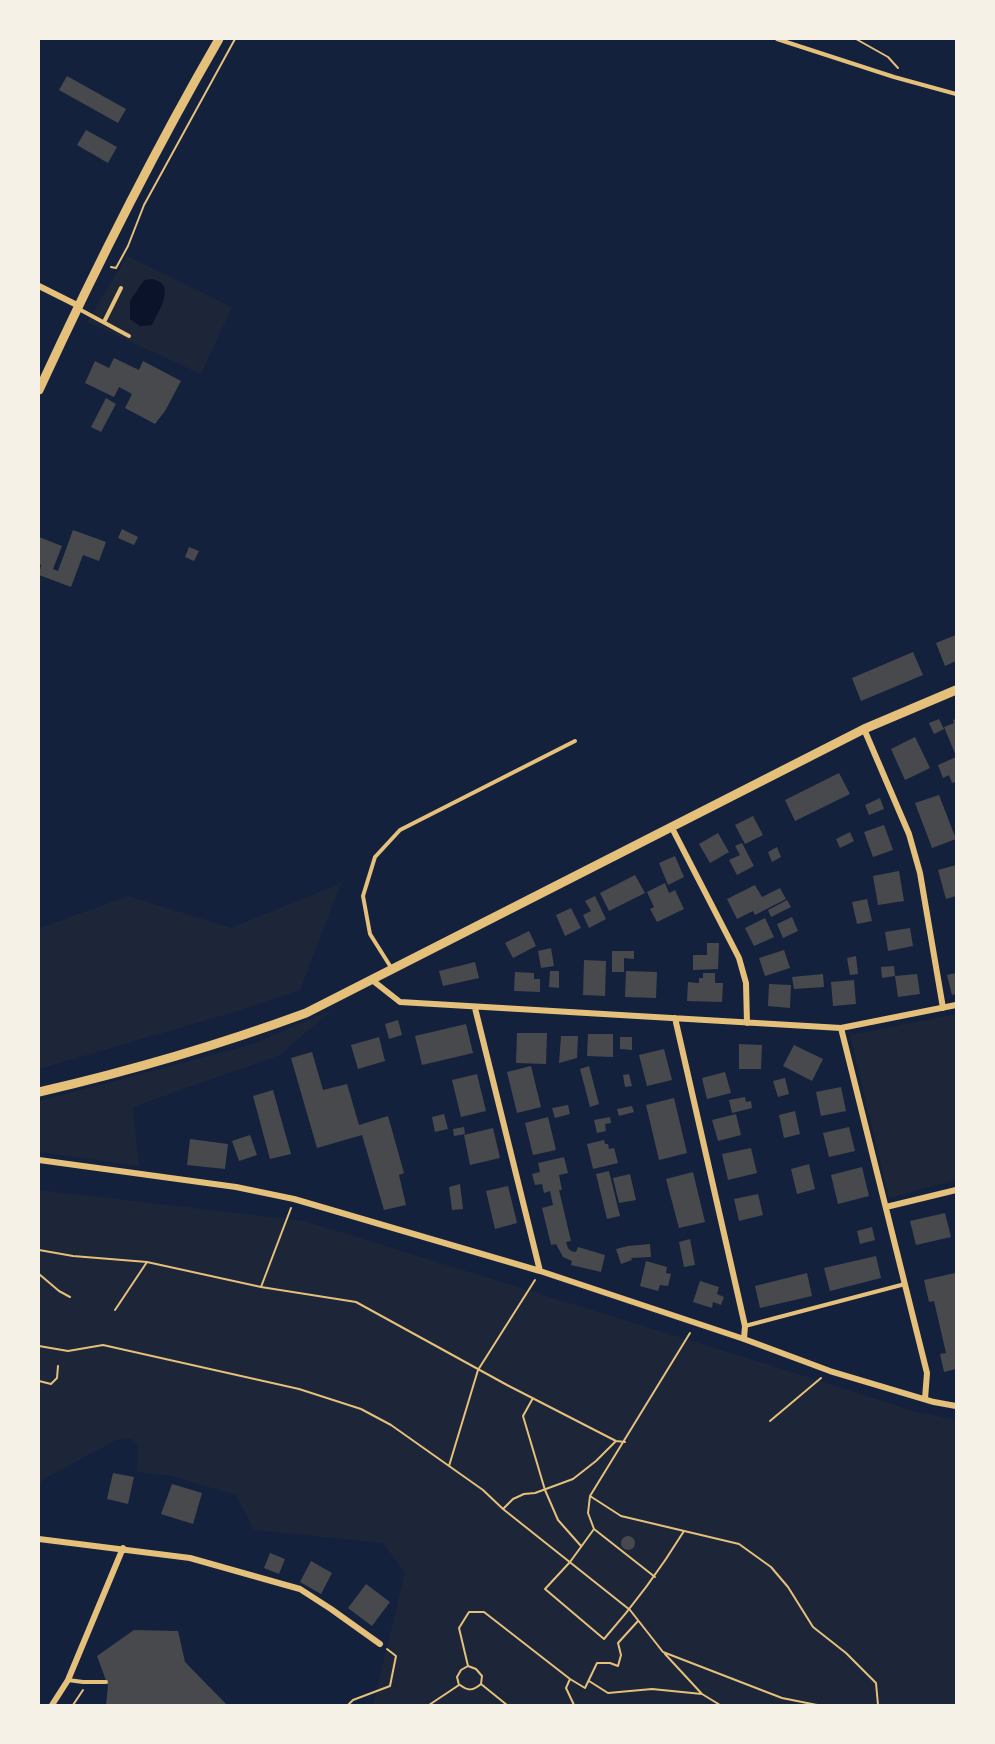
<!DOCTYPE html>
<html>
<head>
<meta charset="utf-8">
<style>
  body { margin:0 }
  #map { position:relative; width:995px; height:1744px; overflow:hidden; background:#14213d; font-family:Cabin,sans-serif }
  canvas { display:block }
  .frame { position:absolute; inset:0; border:40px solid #f6f1e7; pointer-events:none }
</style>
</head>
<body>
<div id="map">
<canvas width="995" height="1744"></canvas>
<div class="frame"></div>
</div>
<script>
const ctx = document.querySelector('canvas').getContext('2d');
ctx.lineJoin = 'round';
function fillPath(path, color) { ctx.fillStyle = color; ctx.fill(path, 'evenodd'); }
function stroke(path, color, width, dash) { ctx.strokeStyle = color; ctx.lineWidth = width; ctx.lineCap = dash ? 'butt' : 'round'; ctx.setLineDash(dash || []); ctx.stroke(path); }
fillPath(new Path2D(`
  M127,256L232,307L201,374L87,322Z
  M341,883L300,990L231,1013L39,1069V928L129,896L231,928Z
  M332,1010L280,1055L133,1107L139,1166L39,1152V1101L253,1044Z
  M956,1014V1180L889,1198L850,1035Z
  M39,1190L305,1221L792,1372L916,1412L956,1420V1705H373L405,1573L383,1543L254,1530L236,1495L171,1476L137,1472L138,1445L132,1439L116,1440L42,1480L39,1486Z`), '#1d2539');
fillPath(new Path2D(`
  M152,279C177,284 159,310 152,325L140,326L130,319V301L144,280Z`), '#0b132b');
fillPath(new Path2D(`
  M67,76L126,109L118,123L59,90Z
  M86,130L117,147L108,163L77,145Z
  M114,358L139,370L143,361L181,381L165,411L155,424L125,408L132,394L119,387L114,397L85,383L95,361L109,368Z
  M106,398L116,404L101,432L91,427Z
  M122,529L138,537L134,545L118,538Z
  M73,530L106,542L99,561L83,555L71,587L39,575L41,565L39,564V537L62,546L53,569L58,571Z
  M189,547L199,551L194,561L185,557Z
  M956,635V661L945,666L936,643Z
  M913,652L923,675L861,701L852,678Z
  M939,719L944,729L934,734L929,723Z
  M956,719V756L944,727L954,723L953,720Z
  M915,737L930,768L905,780L891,749Z
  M956,757V782L952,783L949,775L943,778L938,765Z
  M839,773L850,794L795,821L785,800Z
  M939,795L956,839L932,848L915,803Z
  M880,798L884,809L869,815L865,805Z
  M753,816L763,835L745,844L735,825Z
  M884,825L893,850L873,857L864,832Z
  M850,832L854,841L840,848L836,839Z
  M718,833L729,852L710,863L699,844Z
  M742,843L754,866L737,875L729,860L740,855L735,846Z
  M777,847L781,857L772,862L768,852Z
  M675,856L684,877L668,885L659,863Z
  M956,865V896L946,899L938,870Z
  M899,871L904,901L878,905L873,876Z
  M635,875L645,893L609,911L600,893Z
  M665,883L669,893L675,890L684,909L657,922L650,909L654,907L647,892Z
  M755,885L762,897L780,888L786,899L755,915L753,911L737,919L727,899Z
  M595,896L606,919L589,928L583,915L591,911L585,901Z
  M867,899L872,921L857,924L852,902Z
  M787,900L791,907L771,917L768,910Z
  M571,908L581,928L565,936L556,915Z
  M792,917L798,931L783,938L777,924Z
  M765,918L774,937L754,946L745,928Z
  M910,928L913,946L888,951L885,932Z
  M529,931L536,946L513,958L505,943Z
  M707,943H719L718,969L693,970V955H707Z
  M551,948L554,966L541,968L538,951Z
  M784,950L790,968L765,976L759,958Z
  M612,951H634V959L624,958V972H612Z
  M856,956L858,974L850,975L847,958Z
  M584,960L606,961L605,996L583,995Z
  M475,962L479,978L443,986L439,971Z
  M894,966L895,976L882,978L881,967Z
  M550,971H559V988L549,987Z
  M626,971L657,972L656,998L625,997Z
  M515,972L534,973V979H540V992L514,991Z
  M703,973H715V983H723L722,1002L687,1001L688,982L699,983V978H703Z
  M956,973V994L952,995L947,975Z
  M823,974L824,987L794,989L792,977Z
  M917,974L920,994L898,997L895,976Z
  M854,980L856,1004L833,1006L831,982Z
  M769,984L791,985L790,1008L768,1006Z
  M398,1020L402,1035L389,1039L385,1024Z
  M466,1024L473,1053L422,1065L415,1036Z
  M517,1033H547L546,1064L516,1063Z
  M588,1034H613V1057L587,1056Z
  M561,1036H578L577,1058L559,1063Z
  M379,1037L385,1061L358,1069L351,1045Z
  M620,1037H632V1050L620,1049Z
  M739,1044L762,1045L761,1069H739Z
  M794,1045L823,1059L812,1081L783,1066Z
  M664,1049L672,1080L647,1086L639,1055Z
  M312,1052L323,1090L347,1084L359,1125L388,1116L404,1173L399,1175L406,1205L384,1210L362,1135L317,1148L291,1058Z
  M531,1066L541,1107L517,1113L507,1072Z
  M589,1066L599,1104L590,1107L580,1069Z
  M725,1072L731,1093L707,1099L702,1078Z
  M477,1074L486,1111L461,1117L452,1080Z
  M629,1074L632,1086L625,1087L623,1075Z
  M785,1078L789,1094L778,1097L773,1081Z
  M841,1087L846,1111L821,1116L816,1092Z
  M273,1090L291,1154L270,1159L253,1096Z
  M745,1097L746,1102L751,1101L752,1108L732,1113L729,1100Z
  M674,1098L687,1153L659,1160L646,1105Z
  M568,1105L570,1114L555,1118L552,1108Z
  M632,1106L634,1112L619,1116L617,1109Z
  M795,1111L800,1134L784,1138L779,1115Z
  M444,1114L448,1129L435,1132L432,1117Z
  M736,1114L741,1135L718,1141L712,1120Z
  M548,1117L556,1150L533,1155L525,1123Z
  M610,1117L611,1123L605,1124L606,1131L597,1133L594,1120Z
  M464,1127L465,1134L454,1136L453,1129Z
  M849,1127L855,1151L829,1157L823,1133Z
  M493,1128L500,1158L470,1165L464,1135Z
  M250,1135L257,1155L239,1161L232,1141Z
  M190,1139L228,1144L225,1169L187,1165Z
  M604,1140L605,1144H608L609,1149L614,1148L618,1163L593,1169L587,1144Z
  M751,1148L757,1173L728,1180L722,1154Z
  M564,1157L568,1173L559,1175L562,1190H559L571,1241L566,1242L568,1248L571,1251L576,1252L578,1247L605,1255L601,1272L571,1265L572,1261L563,1257L556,1244L551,1245L542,1208L553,1205L550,1191L544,1193L542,1184L535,1185L532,1174L540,1172L538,1163Z
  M809,1164L815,1189L797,1194L791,1169Z
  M862,1167L869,1196L838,1204L831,1175Z
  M609,1171L620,1216L607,1219L596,1174Z
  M693,1172L705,1222L679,1228L666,1179Z
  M630,1174L636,1200L619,1203L613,1178Z
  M460,1184L463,1209L452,1210L449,1187Z
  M508,1186L517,1223L495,1229L486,1191Z
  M758,1194L763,1215L739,1221L734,1199Z
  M945,1213L951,1237L916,1245L910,1221Z
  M872,1227L875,1240L860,1244L857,1231Z
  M690,1239L695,1265L684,1267L679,1242Z
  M650,1244L651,1257L631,1258L632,1260L621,1264L616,1249L628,1246Z
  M876,1256L881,1278L830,1291L824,1268Z
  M646,1261L667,1267L666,1273L671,1274L668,1286L660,1285L658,1291L640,1286Z
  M807,1273L812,1296L760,1308L755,1286Z
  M955,1273L956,1369L944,1372L940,1354L946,1353L934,1301L929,1302L924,1280Z
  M700,1281L719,1287L717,1294L724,1297L721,1305L713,1302L712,1308L693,1302Z
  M113,1473L134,1477L128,1504L107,1499Z
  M172,1484L202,1493L193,1524L161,1514Z
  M621 1543a7 7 0 1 1 14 0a7 7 0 1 1-14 0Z
  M270,1553L285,1559L279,1574L264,1568Z
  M311,1561L332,1573L321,1594L300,1582Z
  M366,1584L390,1602L372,1626L348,1608Z
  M134,1630L178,1631L185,1662L227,1705H106L108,1686L97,1656Z`), '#48494c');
stroke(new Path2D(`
  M856,39L888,57L898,68
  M111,267L116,268L128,246L144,205L235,39
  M39,1250L73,1256L147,1262L261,1287L356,1302L507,1385L616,1441L625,1442
  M39,1274L59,1291L70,1297
  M261,1287L291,1208
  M115,1310L147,1262
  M39,1346L68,1351L103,1345L299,1389L361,1409L391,1425L483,1490L503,1509L630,1610L663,1652L782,1698L817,1705
  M39,1381L51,1384L57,1378L58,1366
  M533,1398L523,1416L545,1490L558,1520L581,1546
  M770,1421L821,1378
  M449,1466L478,1370L535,1280
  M590,1496L621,1516L739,1544L771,1567L788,1587L813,1627L846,1653L876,1683L878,1705
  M503,1509L513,1499L524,1494L535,1493L573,1479L596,1461L616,1441
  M594,1529L570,1562L545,1589L604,1639C634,1605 660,1570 684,1531
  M655,1577L594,1529L588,1513L590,1496L690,1333
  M665,1654L702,1694
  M468,1666L459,1628L469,1612H484L570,1679
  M589,1681L608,1693L652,1689L702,1694L720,1705
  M460,1685C468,1691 473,1691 481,1684
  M73,1705L83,1690
  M348,1705L353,1700L390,1686L396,1656L387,1649
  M429,1705L459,1685L457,1677L461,1670L468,1666L476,1669L482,1676L481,1684L507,1705
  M574,1705L566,1688L570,1679L585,1688L597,1663H610L618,1666L621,1655L618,1643L638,1621`), '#e5c07b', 2);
stroke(new Path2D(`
  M777,39L894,77L956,94
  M77,308L129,336
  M104,322L121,288
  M392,969L370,934L363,896L375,857L400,830L575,741
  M745,1326L905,1284
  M68,1680L83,1682H106`), '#e5c07b', 4);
stroke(new Path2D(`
  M39,286L79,306
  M864,729L909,834L920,873L943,1008
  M672,828L739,958L746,983L747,1023
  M372,980L400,1002L841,1028L956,1005
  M475,1008L540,1271
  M675,1018L745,1326L744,1339
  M841,1028L927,1373L925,1399
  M39,1160L236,1187L294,1199L540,1271L744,1339L830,1371L934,1402L956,1406
  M886,1207L956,1190
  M39,1539L190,1558L275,1582L300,1589L331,1609L380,1644
  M52,1705L68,1680L123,1548`), '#e5c07b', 6);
stroke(new Path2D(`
  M39,390C94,271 153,153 219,39
  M39,1092C130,1071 219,1045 306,1013L864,729L956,690`), '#e5c07b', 9);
</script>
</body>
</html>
